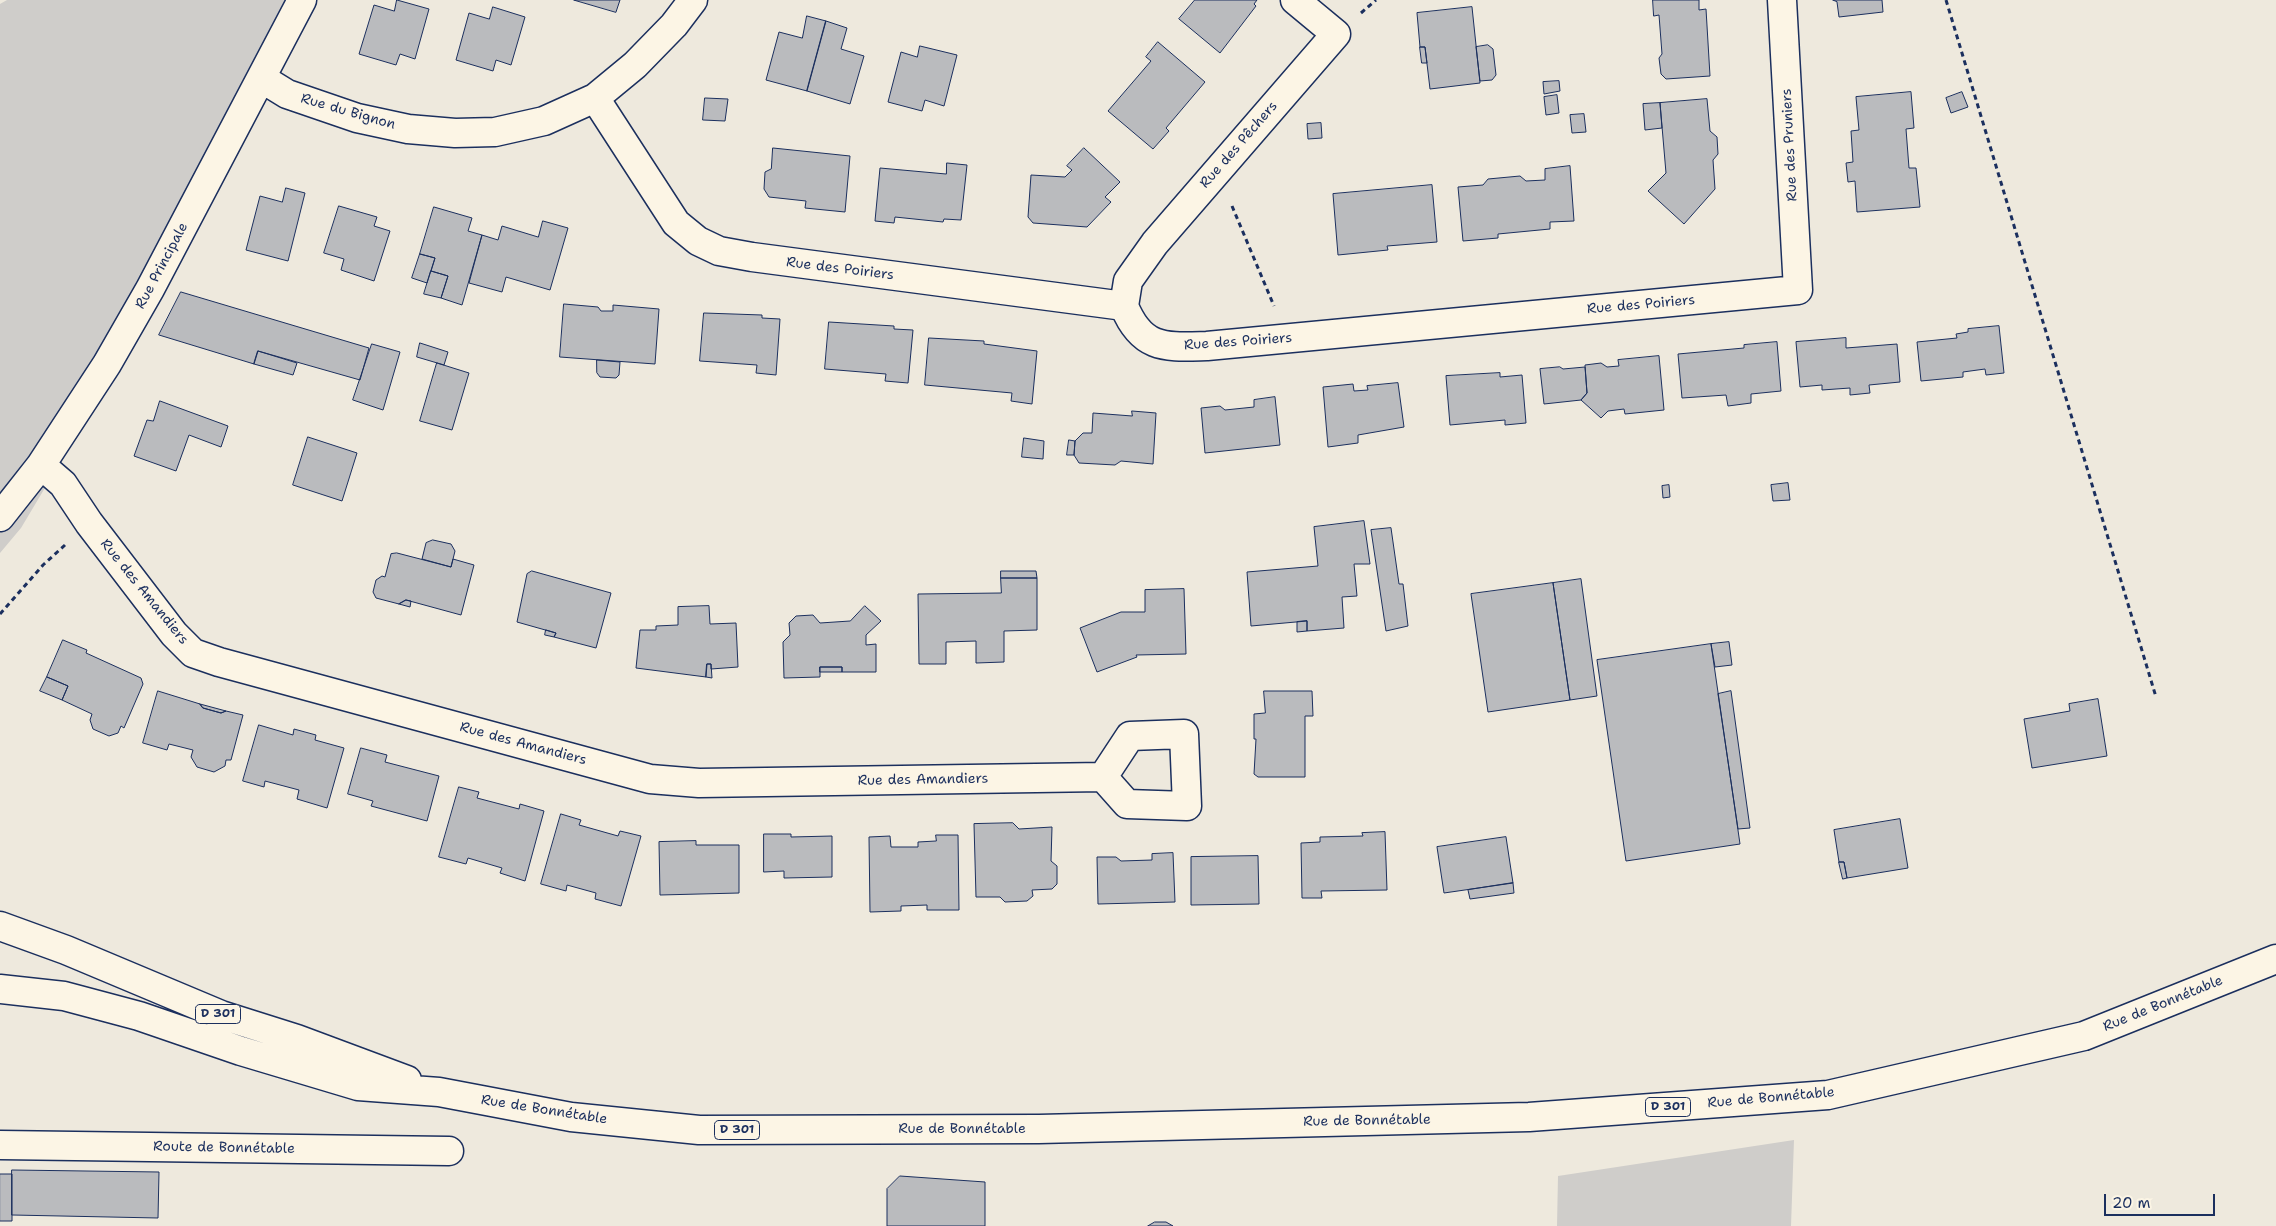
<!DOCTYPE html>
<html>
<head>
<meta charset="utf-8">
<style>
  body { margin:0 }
  #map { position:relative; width:2276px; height:1226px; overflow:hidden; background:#eee9dd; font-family:"Shantell Sans",sans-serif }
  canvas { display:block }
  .scale { position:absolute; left:2104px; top:1194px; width:111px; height:22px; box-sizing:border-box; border:2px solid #1b2f5e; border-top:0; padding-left:6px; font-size:15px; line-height:18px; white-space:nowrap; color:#1b2f5e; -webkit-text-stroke:4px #fcf5e5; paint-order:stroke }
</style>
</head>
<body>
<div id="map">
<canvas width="2276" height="1226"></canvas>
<div class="scale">20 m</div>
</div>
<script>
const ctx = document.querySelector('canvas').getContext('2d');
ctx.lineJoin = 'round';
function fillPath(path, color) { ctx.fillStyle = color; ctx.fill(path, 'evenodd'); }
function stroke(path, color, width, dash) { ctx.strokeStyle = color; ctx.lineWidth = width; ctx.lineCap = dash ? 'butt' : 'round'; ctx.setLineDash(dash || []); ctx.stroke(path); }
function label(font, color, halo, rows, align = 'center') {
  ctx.font = font + ' "Shantell Sans",sans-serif'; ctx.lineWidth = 4; ctx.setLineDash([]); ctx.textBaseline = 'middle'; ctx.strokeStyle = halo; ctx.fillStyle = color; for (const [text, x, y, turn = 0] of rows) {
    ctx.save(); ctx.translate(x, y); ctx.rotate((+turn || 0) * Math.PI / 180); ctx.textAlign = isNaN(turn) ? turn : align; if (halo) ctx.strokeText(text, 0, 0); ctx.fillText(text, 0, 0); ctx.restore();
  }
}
fillPath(new Path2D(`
  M7,0H305L316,6L184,255L21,528L0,553V4Z
  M1794,1140L1791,1226H1557L1558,1176Z`), '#cfcdca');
const building = new Path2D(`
  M397,0L429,9L415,59L400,54L396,65L359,54L374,5L394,11Z
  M574,0H620L616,12Z
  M1195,0H1257L1254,4L1256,6L1220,53L1179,19Z
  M1653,0H1699V10L1706,9L1710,76L1666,79L1661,74L1659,58L1662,54L1659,15L1654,16Z
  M1833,0H1882L1883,12L1839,17L1837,2Z
  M493,7L525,17L511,65L496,60L493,71L456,60L469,13L489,19Z
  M1472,7L1480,83L1430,89L1425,47H1420L1417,13Z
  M807,16L826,21L807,91L766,80L779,32L802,38Z
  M826,21L847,28L841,49L864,56L850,104L807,91Z
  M1158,42L1205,82L1166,128L1169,131L1153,149L1108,111L1151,61L1146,57Z
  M1488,45L1493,49L1496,75L1492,80L1480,81L1476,47Z
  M920,46L957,55L944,106L925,100L922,111L888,102L901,52L917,57Z
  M1420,47H1425L1427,63H1422Z
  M1559,81L1560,91L1544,94L1543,82Z
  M1911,92L1914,128L1906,129L1909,168H1916L1920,207L1857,212L1855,181L1848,182L1846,163L1853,162L1851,131L1859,130L1856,97Z
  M1962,92L1968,107L1951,113L1946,98Z
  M1557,95L1559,113L1546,115L1544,97Z
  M705,98L728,99L725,121L703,120Z
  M1707,99L1710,131L1717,137L1718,154L1713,160L1715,189L1684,224L1648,191L1666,173L1660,103Z
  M1660,103L1662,128L1645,130L1643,104Z
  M1584,114L1586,132L1572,133L1570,115Z
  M1321,123L1322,138L1308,139L1307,124Z
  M773,148L850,156L845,212L805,208L806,201L769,197L764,189L765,172L771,169Z
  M1084,148L1120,182L1105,197L1111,202L1087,227L1033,223L1028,217L1031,175L1065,177L1072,170L1067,166Z
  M947,163L967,165L961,220L944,219L943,222L895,217L894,223L875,221L880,168L946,174Z
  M1570,166L1574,221L1550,222V229L1498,234V238L1463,241L1458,187L1483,185L1488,179L1520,176L1526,181L1545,180V169Z
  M1432,185L1437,242L1387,246L1388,250L1338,255L1333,194Z
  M286,188L305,193L288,261L246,250L260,196L282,202Z
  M339,206L377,217L374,226L390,231L374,281L341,270L344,259L324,253Z
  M434,207L472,218L468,231L482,235L462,305L441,298L448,276L431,271L435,258L420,254Z
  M543,221L568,228L550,290L506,277L502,292L469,283L482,235L498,240L502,226L538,237Z
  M420,254L435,258L427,283L412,278Z
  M431,271L448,276L441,298L424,294Z
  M181,292L369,348L360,380L258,351L254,364L159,335Z
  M564,304L598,307L601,311H613V305L659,309L655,364L560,357Z
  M704,313L762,315V318L780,319L776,375L756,373L757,365L700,361Z
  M829,322L894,326V329L913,330L908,383L885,381L886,374L825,369Z
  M1999,326L2004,373L1986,375L1985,369L1963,372V377L1921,381L1917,342L1957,338L1956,334L1968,332V329Z
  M929,338L984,341V344L1037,351L1032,404L1011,401L1012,393L925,385Z
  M1846,338V348L1897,344L1900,382L1869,385L1870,393L1850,395V388L1822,390V385L1800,387L1796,342Z
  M1777,342L1781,391L1751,394V403L1728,406L1726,395L1682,398L1678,354L1744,348V345Z
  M420,343L448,352L444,365L417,357Z
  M372,344L400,352L383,410L353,400Z
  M258,351L297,363L293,375L254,364Z
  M1659,356L1664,410L1625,414L1624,409L1608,411L1601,418L1581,400L1587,393L1585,365L1601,363L1607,367L1619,366L1618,360Z
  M597,360L620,362L619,375L616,378L600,377L597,373Z
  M437,363L469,373L452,430L420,421Z
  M1560,367L1563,369L1585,367L1587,393L1581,400L1544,404L1540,369Z
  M1500,373V377L1522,375L1526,423L1505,425V420L1450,425L1446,376Z
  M1398,383L1404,427L1358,435V443L1328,447L1323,387L1353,384L1354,391L1368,390L1367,386Z
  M1275,397L1280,445L1205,453L1201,408L1220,406L1225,410L1254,407V400Z
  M160,401L228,426L221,447L189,435L176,471L134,456L147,420L153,421Z
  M1132,411L1156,413L1153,464L1121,461L1115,465L1079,463L1074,455L1075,441L1083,433H1092L1093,413L1132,416Z
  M308,437L357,453L342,501L293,485Z
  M1024,438L1044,441L1043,459L1022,457Z
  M1069,440L1075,441L1074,455H1067Z
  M1788,483L1790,500L1773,501L1771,485Z
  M1669,485L1670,497L1663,498L1662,486Z
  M1364,521L1370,564H1354L1357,596L1342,597L1344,628L1307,631V621L1251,626L1247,572L1318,566L1314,527Z
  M1391,528L1399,584H1403L1408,626L1386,631L1371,530Z
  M433,540L451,544L455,551L451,567L422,559L426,543Z
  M397,553L451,567L453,559L474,565L461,615L406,600L399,604L376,598L373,592L376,580L382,576L385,577L391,554Z
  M532,571L611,593L596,648L554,637L556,633L517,622L527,574Z
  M1001,571H1036L1037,578H1001Z
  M1001,578H1037V630L1004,631V662L976,663V641L946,642V664H919L918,594L1001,593Z
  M1581,579L1597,696L1570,700L1553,583Z
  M1553,583L1570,700L1488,712L1471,594Z
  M1184,589L1186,654L1136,655L1137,657L1097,672L1080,628L1121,612H1145V590Z
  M406,600L411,601L410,607L399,604Z
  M709,606L710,624L736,623L738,667L711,669V664H707L706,677L636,668L640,630H656V626L678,625V607Z
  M865,606L881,621L866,635V645L876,644V672H842V667H820V677L784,678L783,642L790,635L789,623L796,616L813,615L820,623L850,621Z
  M1307,621V631L1297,632V622Z
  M546,630L556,633L554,637L545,635Z
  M63,640L87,650L86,653L141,678L143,684L124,728L121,726L118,733L109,736L93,729L90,720L92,714L62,700L68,686L47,677Z
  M1729,642L1732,665L1715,667L1711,644Z
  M1711,644L1740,844L1626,861L1597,660Z
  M707,664H711L712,678L706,677Z
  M820,667H842V672H820Z
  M47,677L68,686L62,700L40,691Z
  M158,691L200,704L203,708L221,713L226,711L243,715L231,760H226L225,766L214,772L197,767L191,757L193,750L169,744L167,750L143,743Z
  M1264,691H1312L1313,716H1305V777H1258L1254,774L1256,739H1254V714L1265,713Z
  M1731,691L1750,828L1738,829L1718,694Z
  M2098,699L2107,756L2032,768L2024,719L2070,711L2069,704Z
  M200,704L226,711L221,713L203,708Z
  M259,725L293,735L294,729L316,735L315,740L344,748L327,808L297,799L299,790L265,781L264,787L243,781Z
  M361,748L387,755L385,762L439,776L427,821L371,806L373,801L348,794Z
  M459,787L479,792L477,798L519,809L520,804L544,811L525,881L500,873L502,868L468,858L466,864L439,857Z
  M561,814L581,820L579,825L618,836L620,831L641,836L621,906L595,899L596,893L567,885L566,891L541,884Z
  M1900,819L1908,868L1847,878L1844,862H1839L1834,830Z
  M1013,823L1019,829L1052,827L1051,861L1057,866V884L1052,889L1032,890L1033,896L1027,901L1005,902L1000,897H976L974,824Z
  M1385,832L1387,890L1321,891L1322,898H1302L1301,843L1320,842V837L1363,836L1362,833Z
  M764,834H791V837L832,836V877L784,878V871L764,872Z
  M936,835H958L959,910H927V905L901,906V911L870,912L869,837L890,836L891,847H918V842L936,841Z
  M1506,837L1513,883L1444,893L1437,847Z
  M696,841V845H739V893L660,895L659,842Z
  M1173,853L1175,902L1098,904L1097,857H1116L1121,861L1152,860V854Z
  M1258,856L1259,904L1191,905V857Z
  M1839,862H1844L1847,878L1843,879Z
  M1513,883L1514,893L1470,899L1468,890Z
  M12,1170L159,1172L158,1218L12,1215Z
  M0,1174H12V1221H0Z
  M900,1176L985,1182V1226H887V1189Z
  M1155,1222H1166L1173,1226H1148Z`);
fillPath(building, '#babbbe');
stroke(building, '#1b2f5e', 1);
const minor = new Path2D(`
  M261,78L287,94L357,118L408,129L455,133L495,132L544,121L595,98L635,65L674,25L693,0
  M595,98L676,223L698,241L719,251L752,257L1124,306C1142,350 1165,347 1207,346L1798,290L1782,0
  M1124,306L1128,281L1155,243L1336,34L1295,0
  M41,465L63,484L89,523L174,634L193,653L219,662L650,779L699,783L1103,777L1127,804L1187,806L1184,734L1130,736L1103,777
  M0,517L41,465L107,364L150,289L302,0
  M0,1145L449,1151`);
const major = new Path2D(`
  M0,926L66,950L221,1015L297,1039L407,1080
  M0,989L64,996L139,1016L241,1051L358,1086L439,1092L571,1117L699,1130L1039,1129L1529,1117L1828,1095L2084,1036L2276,959`);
stroke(minor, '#1b2f5e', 31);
stroke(major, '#1b2f5e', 31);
stroke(new Path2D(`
  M1946,0L2156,697
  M1361,13L1376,0
  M1232,206L1274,306
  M0,614L43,565L65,545`), '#1b2f5e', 3, [5, 4]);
stroke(minor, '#fcf5e5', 28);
stroke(major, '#fcf5e5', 28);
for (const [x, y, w] of [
  [218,1014,45],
  [1668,1107,45],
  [737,1130,45]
]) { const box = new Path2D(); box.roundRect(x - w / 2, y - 9.5, w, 19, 4); ctx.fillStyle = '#fcf5e5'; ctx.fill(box); stroke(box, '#1b2f5e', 1); }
label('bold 12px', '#1b2f5e', null, [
  ["D 301",218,1014],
  ["D 301",1668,1107],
  ["D 301",737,1130]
]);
label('14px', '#1b2f5e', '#fcf5e5', [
  ["Rue du Bignon",348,112,16],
  ["Rue des Pêchers",1239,145,-49],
  ["Rue des Pruniers",1790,145,-93],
  ["Rue Principale",162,266,-62],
  ["Rue des Poiriers",840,269,7],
  ["Rue des Poiriers",1641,305,-5],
  ["Rue des Poiriers",1238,342,-4],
  ["Rue des Amandiers",144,592,51],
  ["Rue des Amandiers",523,744,15],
  ["Rue des Amandiers",923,780,-1],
  ["Rue de Bonnétable",2163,1004,-22],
  ["Rue de Bonnétable",1771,1098,-5],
  ["Rue de Bonnétable",544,1110,9],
  ["Rue de Bonnétable",1367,1121,-1],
  ["Rue de Bonnétable",962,1129],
  ["Route de Bonnétable",224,1148,1]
]);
</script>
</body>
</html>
